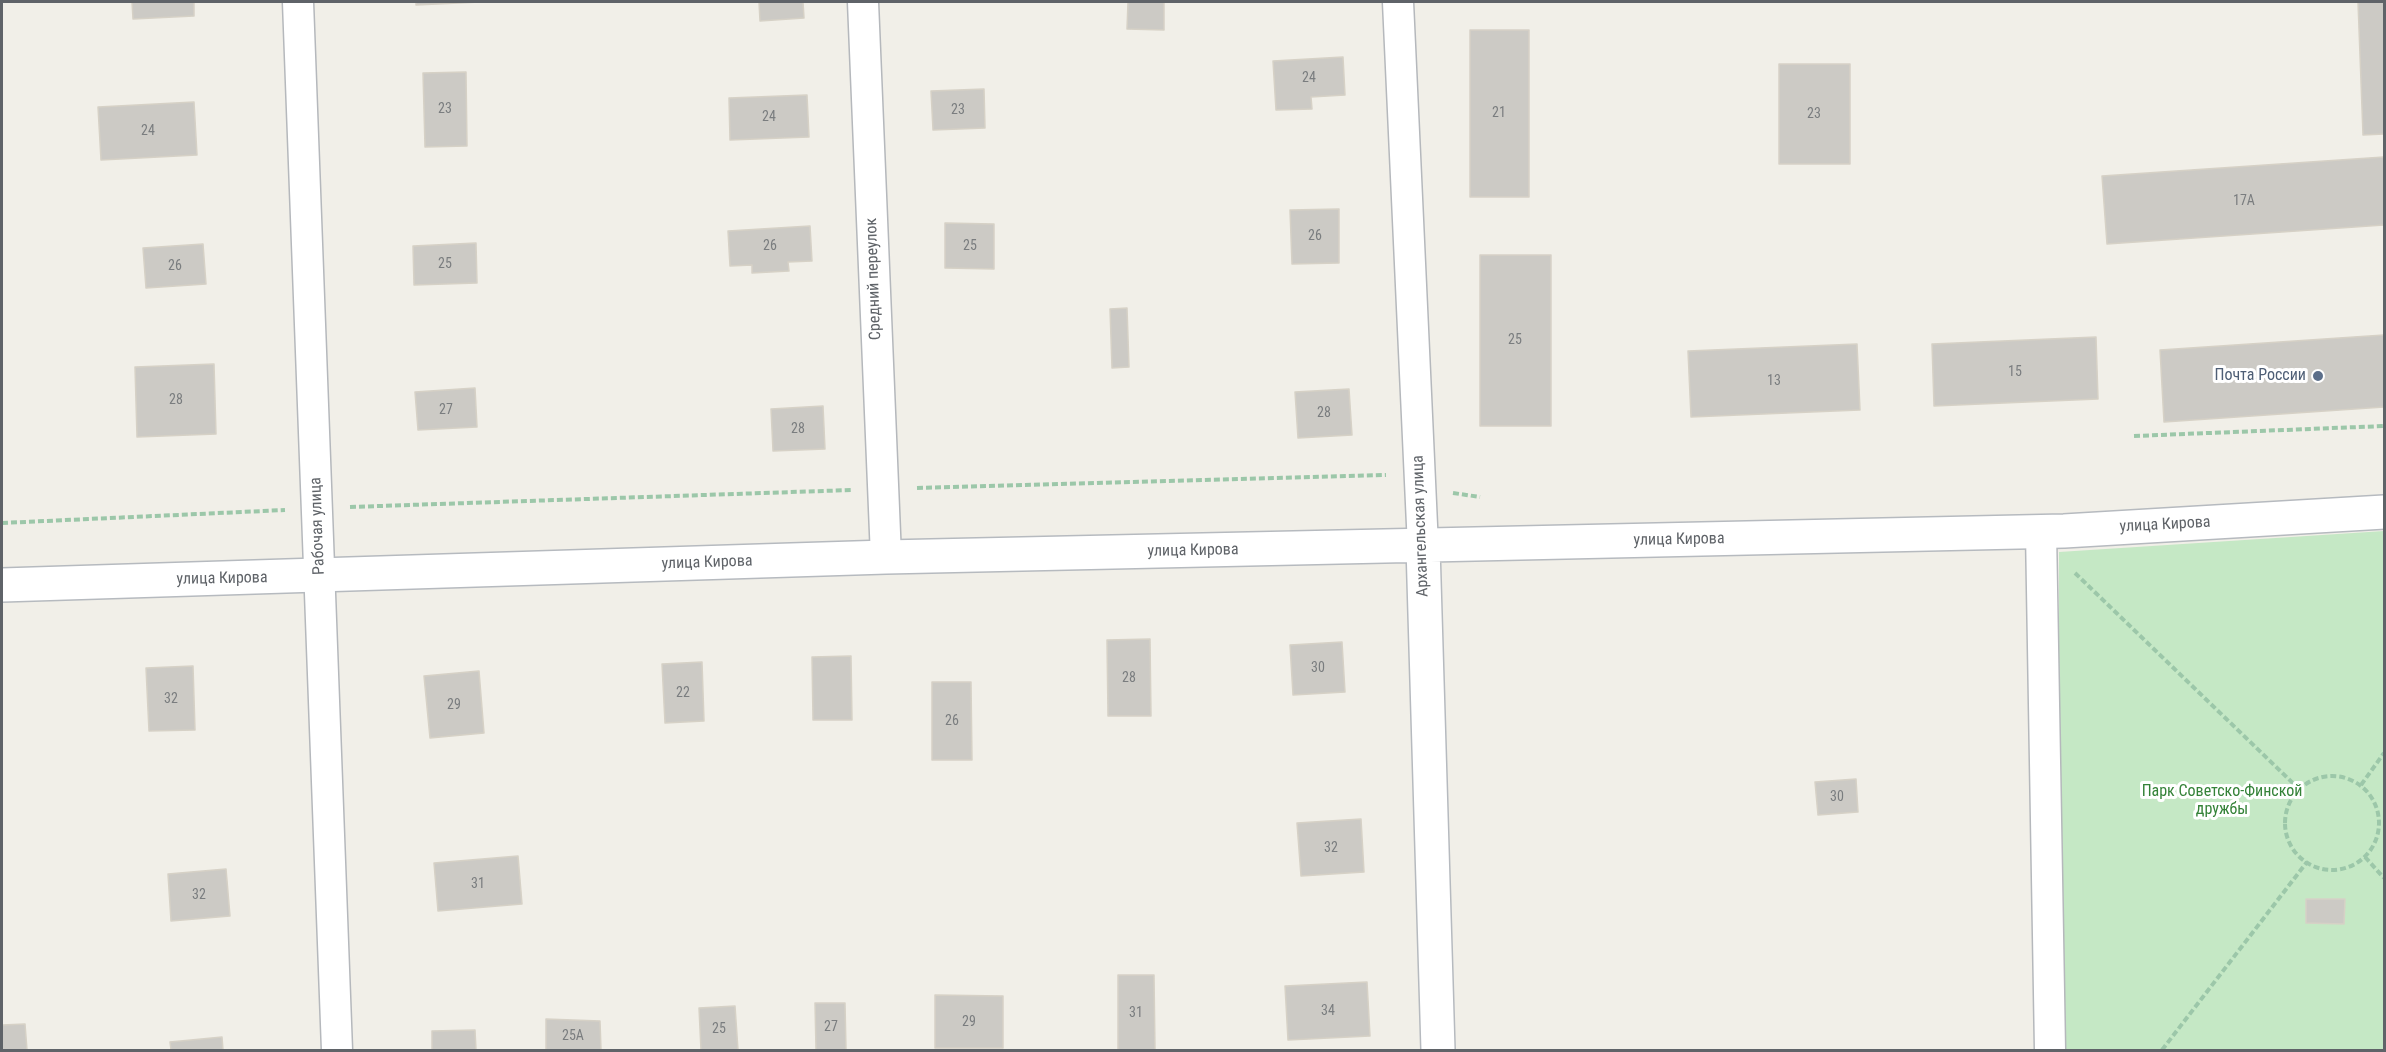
<!DOCTYPE html>
<html>
<head>
<meta charset="utf-8">
<style>
  body { margin:0 }
  #map { position:relative; width:2386px; height:1052px; overflow:hidden; background:#f1efe8; font-family:"Roboto Condensed",sans-serif }
  canvas { display:block }
  .frame { position:absolute; inset:0; border:3px solid #5f6368; pointer-events:none }
</style>
</head>
<body>
<div id="map">
<canvas width="2386" height="1052"></canvas>
<div class="frame"></div>
</div>
<script>
const ctx = document.querySelector('canvas').getContext('2d');
ctx.lineJoin = 'round';
function fillPath(path, color) { ctx.fillStyle = color; ctx.fill(path, 'evenodd'); }
function stroke(path, color, width, dash) { ctx.strokeStyle = color; ctx.lineWidth = width; ctx.lineCap = dash ? 'butt' : 'round'; ctx.setLineDash(dash || []); ctx.stroke(path); }
function label(font, color, halo, rows, align = 'center') {
  ctx.font = font + ' "Roboto Condensed",sans-serif'; ctx.lineWidth = 6; ctx.setLineDash([]); ctx.textBaseline = 'middle'; ctx.strokeStyle = halo; ctx.fillStyle = color; for (const [text, x, y, turn = 0] of rows) {
    ctx.save(); ctx.translate(x, y); ctx.rotate((+turn || 0) * Math.PI / 180); ctx.textAlign = isNaN(turn) ? turn : align; if (halo) ctx.strokeText(text, 0, 0); ctx.fillText(text, 0, 0); ctx.restore();
  }
}
fillPath(new Path2D(`
  M2384,531V1050H2059V552Z`), '#c5e8c5');
const building = new Path2D(`
  M132,2H194V16L133,19Z
  M416,2H480L416,5Z
  M759,2H803L804,18L760,21Z
  M1128,2H1164V30L1127,29Z
  M2358,2H2384V134L2363,135Z
  M1470,30H1529V197H1470Z
  M1343,57L1345,95L1311,97L1312,109L1276,110L1273,61Z
  M1779,64H1850V164H1779Z
  M466,72L467,146L425,147L423,73Z
  M984,89L985,128L933,130L931,91Z
  M807,95L809,137L730,140L729,98Z
  M194,102L197,155L101,160L98,107Z
  M2384,157V225L2107,244L2102,176Z
  M1339,209V263L1292,264L1290,210Z
  M945,223L994,224V269L945,268Z
  M810,226L812,261L788,262L789,271L752,273V265L730,266L728,231Z
  M476,243L477,283L414,285L413,246Z
  M203,244L206,284L146,288L143,248Z
  M1480,255H1551V426H1480Z
  M1127,308L1129,367L1112,368L1110,309Z
  M2384,335V407L2164,422L2160,350Z
  M2096,337L2098,399L1934,406L1932,344Z
  M1857,344L1860,410L1691,417L1688,351Z
  M214,364L216,434L137,437L135,367Z
  M475,388L477,427L418,430L415,392Z
  M1349,389L1352,435L1298,438L1295,392Z
  M823,406L825,449L773,451L771,409Z
  M1150,639L1151,716H1108L1107,640Z
  M1342,642L1345,692L1293,695L1290,645Z
  M851,656L852,720H813L812,657Z
  M702,662L704,721L665,723L662,664Z
  M193,666L195,730L149,731L146,668Z
  M479,671L484,733L430,738L424,676Z
  M932,682H971L972,760H932Z
  M1856,779L1858,812L1818,815L1815,782Z
  M1361,819L1364,872L1301,876L1297,823Z
  M518,856L522,904L438,911L434,863Z
  M226,869L230,916L171,921L168,874Z
  M2306,899H2345L2344,924L2306,923Z
  M1118,975H1154L1155,1050H1118Z
  M1367,982L1370,1036L1288,1040L1285,986Z
  M935,995L1003,996V1048H935Z
  M815,1003H845L846,1050H816Z
  M735,1006L738,1050H701L699,1008Z
  M546,1019L600,1021L601,1050H546Z
  M25,1024L27,1050H2V1025Z
  M475,1030L476,1050H432V1031Z
  M222,1037L223,1050H171L170,1042Z`);
fillPath(building, '#cccac5');
stroke(building, '#d6d1c6', 1.5);
const street = new Path2D(`
  M298,2L337,1050
  M863,2L886,557
  M1398,2L1423,547
  M2041,531L2050,1050`);
const secondary = new Path2D(`
  M1423,547L1438,1050
  M2,585L886,557L2064,531L2384,512`);
stroke(street, '#b5b8bc', 33);
stroke(secondary, '#b6babf', 36);
stroke(new Path2D(`
  M2134,436L2384,426
  M917,488L1386,475
  M1453,493L1480,497
  M350,507L852,490
  M2,523L285,510
  M2075,573L2299,789
  M2285 823a47 47 0 1 1 94 0a47 47 0 1 1-94 0Z
  M2361,785L2384,753
  M2365,857L2384,878
  M2162,1050L2307,862`), '#9cc7a9', 4, [6, 3]);
stroke(street, '#fff', 30);
stroke(secondary, '#fff', 33);
for (const [x, y, r, color] of [
  [2318,376,6,"#5c6f8a"]
]) { const dot = new Path2D(); dot.arc(x, y, r, 0, 2 * Math.PI); ctx.fillStyle = color; ctx.fill(dot); stroke(dot, '#fff', 2); }
label('14px', '#7a7d7f', null, [
  ["24",1309,78],
  ["23",445,109],
  ["23",958,110],
  ["21",1499,113],
  ["23",1814,114],
  ["24",769,117],
  ["24",148,131],
  ["17А",2244,201],
  ["26",1315,236],
  ["26",770,246],
  ["25",970,246],
  ["25",445,264],
  ["26",175,266],
  ["25",1515,340],
  ["15",2015,372],
  ["13",1774,381],
  ["28",176,400],
  ["27",446,410],
  ["28",1324,413],
  ["28",798,429],
  ["30",1318,668],
  ["28",1129,678],
  ["22",683,693],
  ["32",171,699],
  ["29",454,705],
  ["26",952,721],
  ["30",1837,797],
  ["32",1331,848],
  ["31",478,884],
  ["32",199,895],
  ["34",1328,1011],
  ["31",1136,1013],
  ["29",969,1022],
  ["27",831,1027],
  ["25",719,1029],
  ["25А",573,1036]
]);
label('16px', '#5f6368', '#fff', [
  ["Средний переулок",874,279,-92],
  ["улица Кирова",2165,525,-3],
  ["Рабочая улица",318,526,-92],
  ["Архангельская улица",1421,526,-92],
  ["улица Кирова",1679,540,-1],
  ["улица Кирова",1193,551,-1],
  ["улица Кирова",707,563,-2],
  ["улица Кирова",222,579,-1]
]);
label('16px', '#4e5e75', '#fff', [
  ["Почта России",2306,376]
], 'right');
label('16px', '#348238', '#fff', [
  ["Парк Советско-Финской",2222,792],
  ["дружбы",2222,810]
]);
</script>
</body>
</html>
